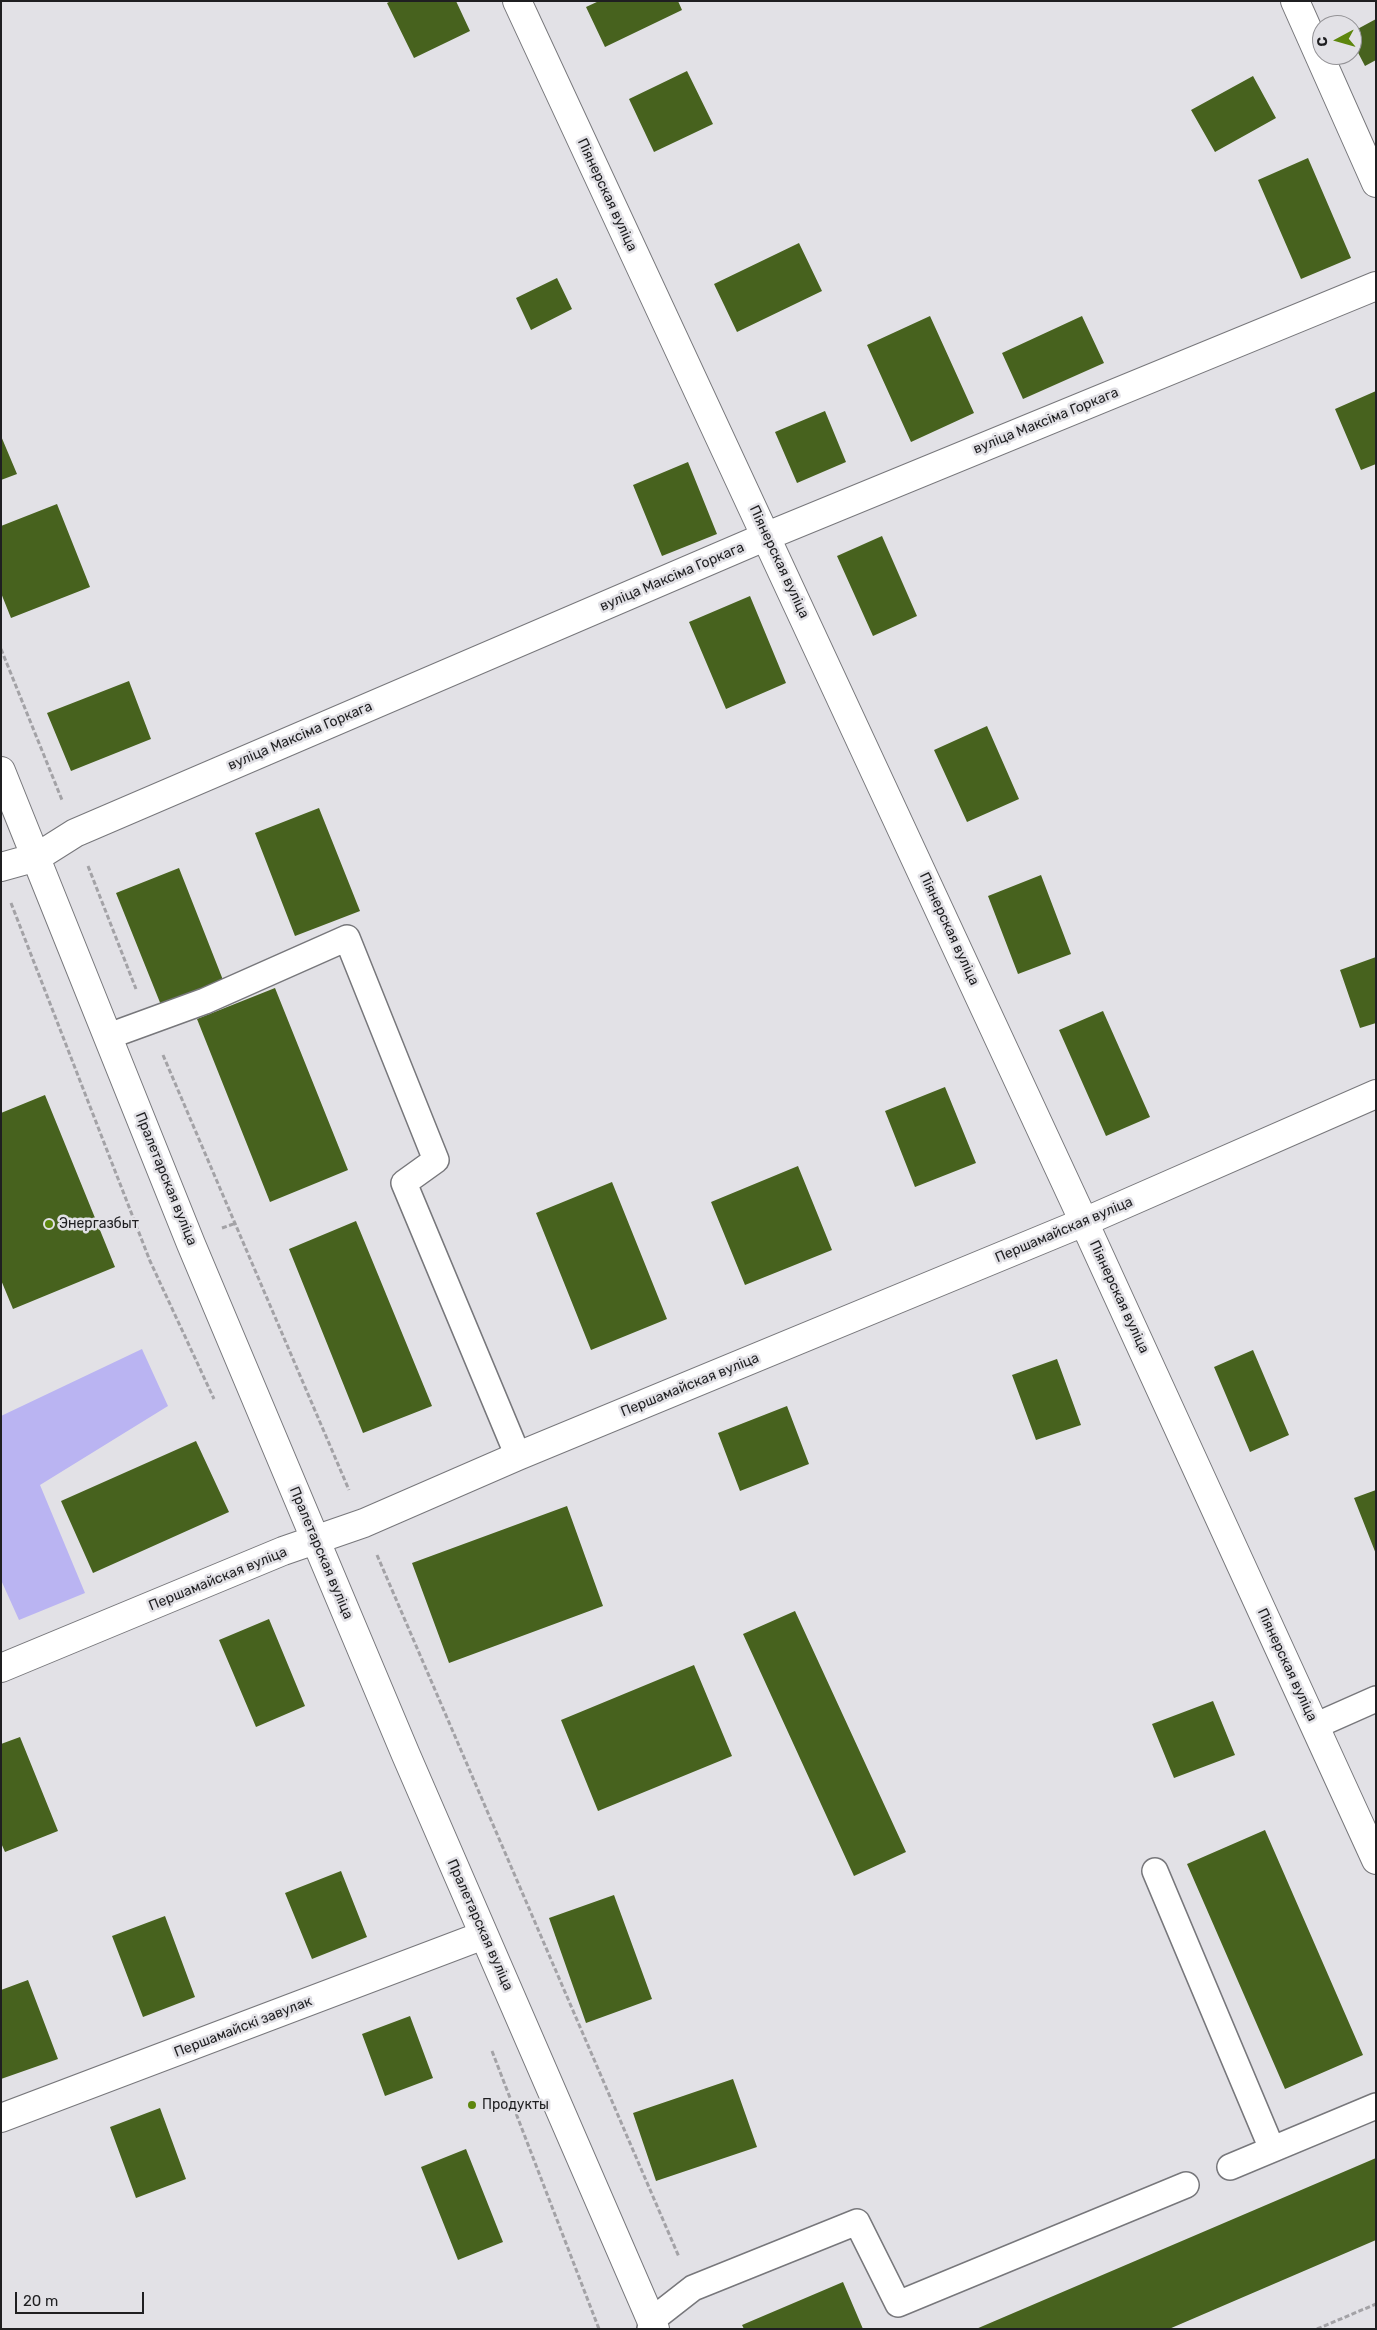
<!DOCTYPE html>
<html>
<head>
<meta charset="utf-8">
<style>
  body { margin:0 }
  #map { position:relative; width:1377px; height:2330px; overflow:hidden; background:#e2e1e6; font-family:Rubik,sans-serif }
  canvas { display:block }
  .frame { position:absolute; inset:0; border:2px solid #1f1f21; pointer-events:none }
  .north { position:absolute; left:1312px; top:15px; width:50px; height:50px; box-sizing:border-box; background:#e2e1e6; border:1px solid #949397; border-radius:50%; rotate:264deg; font-size:14px; font-weight:700; line-height:20px; text-align:center; color:#1f1f21 }
  .north::after { content:''; display:block; margin:auto; width:18px; height:22px; background:#5d860d; clip-path:polygon(50% 0,100% 100%,50% 72%,0 100%) }
  .scale { position:absolute; left:15px; top:2292px; width:129px; height:22px; box-sizing:border-box; border:2px solid #1f1f21; border-top:0; padding-left:6px; font-size:15px; line-height:18px; white-space:nowrap; color:#1f1f21; -webkit-text-stroke:4px #e2e1e6; paint-order:stroke }
</style>
</head>
<body>
<div id="map">
<canvas width="1377" height="2330"></canvas>
<div class="frame"></div>
<div class="north">С</div>
<div class="scale">20 m</div>
</div>
<script>
const ctx = document.querySelector('canvas').getContext('2d');
ctx.lineJoin = 'round';
function fillPath(path, color) { ctx.fillStyle = color; ctx.fill(path, 'evenodd'); }
function stroke(path, color, width, dash) { ctx.strokeStyle = color; ctx.lineWidth = width; ctx.lineCap = dash ? 'butt' : 'round'; ctx.setLineDash(dash || []); ctx.stroke(path); }
function label(font, color, halo, rows, align = 'center') {
  ctx.font = font + ' Rubik,sans-serif'; ctx.lineWidth = 5; ctx.setLineDash([]); ctx.textBaseline = 'middle'; ctx.strokeStyle = halo; ctx.fillStyle = color; for (const [text, x, y, turn = 0] of rows) {
    ctx.save(); ctx.translate(x, y); ctx.rotate((+turn || 0) * Math.PI / 180); ctx.textAlign = isNaN(turn) ? turn : align; if (halo) ctx.strokeText(text, 0, 0); ctx.fillText(text, 0, 0); ctx.restore();
  }
}
fillPath(new Path2D(`
  M142,1349L168,1406L40,1485L85,1593L19,1620L1,1580V1416Z`), '#bab4f2');
fillPath(new Path2D(`
  M391,1H456L470,31L414,58L387,3Z
  M599,1H678L682,10L605,47L586,7Z
  M1376,19V60L1365,66L1352,41V32Z
  M687,71L713,124L654,152L629,99Z
  M1253,76L1276,118L1215,152L1191,110Z
  M1308,158L1351,258L1301,279L1258,180Z
  M799,243L822,291L737,332L714,284Z
  M557,278L572,309L531,330L516,298Z
  M930,316L974,413L911,442L867,345Z
  M1082,316L1104,363L1023,399L1002,353Z
  M1376,391V464L1361,470L1335,409Z
  M825,411L846,462L797,483L775,432Z
  M1,436L17,474L1,480Z
  M688,462L717,534L662,556L633,485Z
  M57,504L90,587L11,618L1,593V526Z
  M882,536L917,616L873,636L837,556Z
  M750,596L786,683L726,709L689,622Z
  M129,681L151,739L71,771L47,713Z
  M987,726L1019,799L967,822L934,750Z
  M319,808L360,911L295,936L255,833Z
  M179,868L223,980L161,1005L116,893Z
  M1041,875L1071,954L1018,974L988,896Z
  M1376,957V1023L1360,1028L1340,970Z
  M275,988L348,1170L270,1202L197,1019Z
  M1103,1011L1150,1117L1106,1136L1059,1030Z
  M945,1087L976,1163L915,1187L885,1111Z
  M45,1095L115,1267L13,1309L1,1280V1113Z
  M798,1166L832,1250L745,1285L711,1202Z
  M612,1182L667,1319L591,1350L536,1213Z
  M356,1221L432,1406L363,1433L289,1249Z
  M1253,1350L1289,1435L1250,1452L1214,1367Z
  M1057,1359L1081,1425L1036,1440L1012,1375Z
  M787,1406L809,1464L740,1491L718,1433Z
  M196,1441L229,1512L93,1573L61,1501Z
  M1376,1490V1554L1354,1498Z
  M567,1506L603,1606L449,1663L412,1563Z
  M795,1611L906,1852L854,1876L743,1634Z
  M269,1619L305,1706L256,1727L219,1640Z
  M694,1665L732,1756L598,1811L561,1720Z
  M1213,1701L1235,1755L1174,1778L1152,1724Z
  M20,1737L58,1831L5,1852L1,1843V1744Z
  M1265,1830L1363,2055L1285,2089L1187,1864Z
  M341,1871L367,1937L312,1959L285,1893Z
  M614,1895L652,1999L586,2023L549,1918Z
  M165,1916L195,1997L143,2017L112,1936Z
  M28,1980L58,2059L1,2079V1990Z
  M410,2016L433,2078L385,2096L362,2034Z
  M733,2079L757,2147L656,2181L633,2113Z
  M160,2108L186,2179L136,2198L110,2127Z
  M466,2149L503,2242L458,2260L421,2167Z
  M1376,2158V2240L1169,2329H976Z
  M843,2282L863,2329H744L742,2325Z`), '#47621e');
const service = new Path2D(`
  M109,1036L205,1001L347,938L436,1160L404,1183L518,1456
  M1315,1726L1376,1699
  M1155,1871L1272,2149
  M1230,2167L1376,2106
  M650,2329L652,2320L693,2288L857,2222L898,2304L1186,2185`);
const minor = new Path2D(`
  M517,1L1084,1222L1376,1860
  M1295,1L1376,183
  M1,771L191,1244L406,1755L655,2329
  M1,867L37,857L75,833L767,536L1376,286
  M1,1668L283,1551L364,1523L518,1456L1084,1222L1376,1094
  M1,2118L484,1935`);
stroke(service, '#77777b', 28);
stroke(minor, '#77777b', 30);
stroke(new Path2D(`
  M1,649L62,800
  M88,866L136,989
  M11,903L150,1261L214,1399
  M163,1055L349,1490
  M222,1228L236,1223
  M377,1555L679,2257
  M492,2051L599,2329
  M1317,2329L1376,2304`), '#a3a2a6', 3, [5, 2.5]);
stroke(service, '#fff', 25);
stroke(minor, '#fff', 28);
for (const [x, y, r, color] of [
  [49,1224,5,"#5d860d"],
  [472,2105,5,"#5d860d"]
]) { const dot = new Path2D(); dot.arc(x, y, r, 0, 2 * Math.PI); ctx.fillStyle = color; ctx.fill(dot); stroke(dot, '#e2e1e6', 2); }
label('14px', '#1f1f21', '#e2e1e6', [
  ["Піянерская вуліца",607,195,65],
  ["вуліца Максіма Горкага",1046,421,-22],
  ["Піянерская вуліца",779,562,65],
  ["вуліца Максіма Горкага",672,577,-23],
  ["вуліца Максіма Горкага",300,736,-23],
  ["Піянерская вуліца",949,929,65],
  ["Пралетарская вуліца",166,1179,68],
  ["Першамайская вуліца",1064,1230,-23],
  ["Піянерская вуліца",1119,1297,65],
  ["Першамайская вуліца",690,1385,-22],
  ["Пралетарская вуліца",321,1553,67],
  ["Першамайская вуліца",218,1579,-22],
  ["Піянерская вуліца",1287,1665,65],
  ["Пралетарская вуліца",480,1925,66],
  ["Першамайскі завулак",243,2027,-21]
]);
label('14px', '#1f1f21', '#e2e1e6', [
  ["Энергазбыт",59,1224],
  ["Продукты",482,2105]
], 'left');
</script>
</body>
</html>
